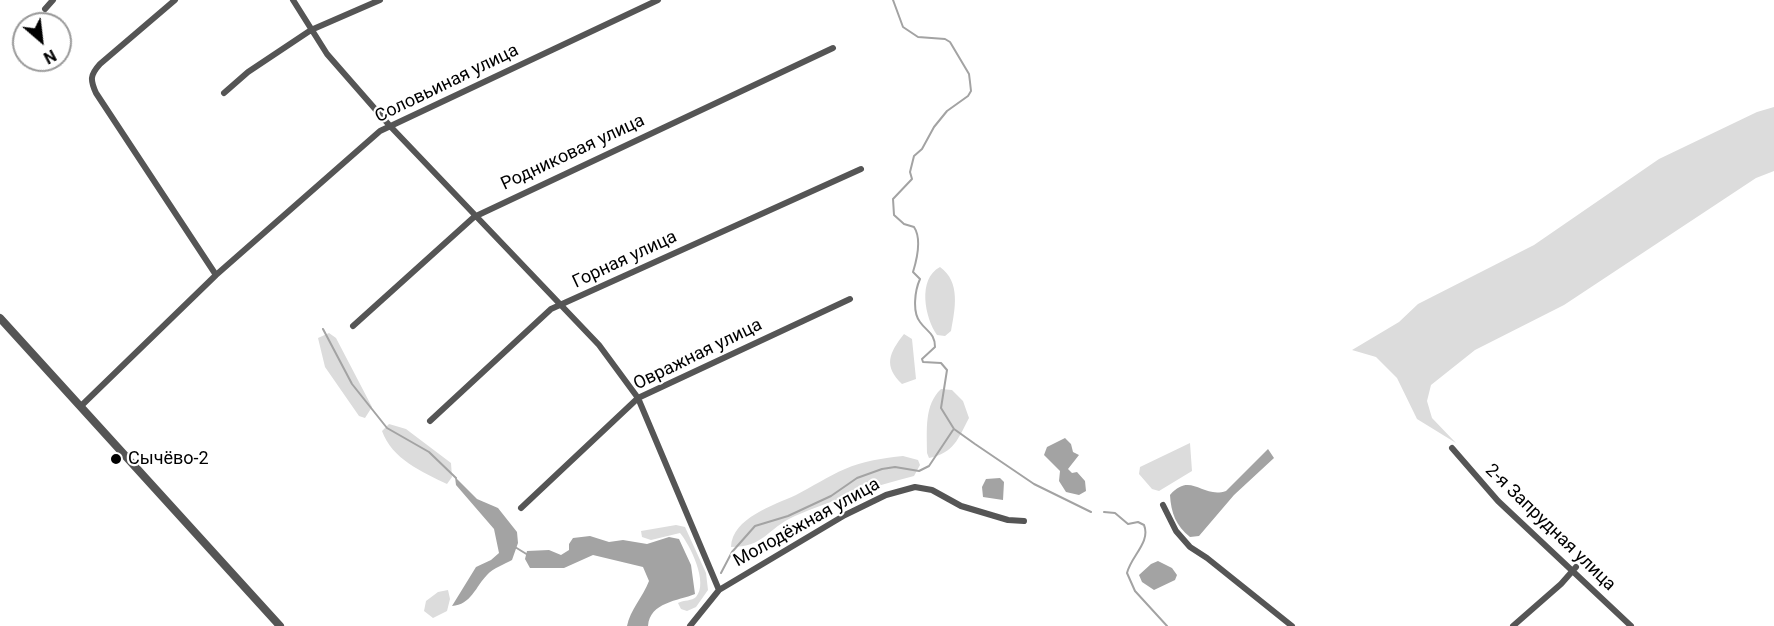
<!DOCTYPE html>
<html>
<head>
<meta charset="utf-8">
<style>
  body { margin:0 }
  #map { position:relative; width:1774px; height:626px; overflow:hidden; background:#fff; font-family:Roboto,sans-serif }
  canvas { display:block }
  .north { position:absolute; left:12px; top:12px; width:60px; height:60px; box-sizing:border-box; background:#fff; border:2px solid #999; border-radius:50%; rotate:152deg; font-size:16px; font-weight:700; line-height:24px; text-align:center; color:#000 }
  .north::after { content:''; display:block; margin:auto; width:21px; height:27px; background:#000; clip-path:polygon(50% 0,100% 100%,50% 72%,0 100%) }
</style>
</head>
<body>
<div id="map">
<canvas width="1774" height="626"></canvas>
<div class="north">N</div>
</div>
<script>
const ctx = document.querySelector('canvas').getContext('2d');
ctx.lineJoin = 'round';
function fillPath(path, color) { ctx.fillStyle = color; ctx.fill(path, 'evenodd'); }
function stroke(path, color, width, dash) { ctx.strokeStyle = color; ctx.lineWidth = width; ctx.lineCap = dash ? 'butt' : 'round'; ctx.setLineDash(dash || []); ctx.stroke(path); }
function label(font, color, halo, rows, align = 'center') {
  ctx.font = font + ' Roboto,sans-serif'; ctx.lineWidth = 4.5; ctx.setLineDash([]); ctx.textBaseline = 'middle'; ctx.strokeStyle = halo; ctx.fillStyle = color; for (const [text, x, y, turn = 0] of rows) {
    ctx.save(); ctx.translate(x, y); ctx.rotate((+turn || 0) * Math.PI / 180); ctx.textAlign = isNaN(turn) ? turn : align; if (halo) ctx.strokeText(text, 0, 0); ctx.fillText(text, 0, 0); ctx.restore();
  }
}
fillPath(new Path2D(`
  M1774,107V171L1756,178L1564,305L1475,350L1431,385L1427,401L1432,418L1456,443L1417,419L1397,378L1376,357L1352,350L1399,322L1418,304L1534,245L1659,159L1757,112Z
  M940,267C961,282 955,309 951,331L945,336L937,335C925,318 917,279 940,267Z
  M329,333L336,338L372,407L365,418L359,416L325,367L318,338Z
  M904,334L912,339L916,379L902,384C883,366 889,353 904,334Z
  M941,389L952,390L963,401L969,418C958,439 954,453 929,458L927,453C927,430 924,405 941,389Z
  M389,424L406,429L451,463L452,477L447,484C422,472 392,459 382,431Z
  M1190,443L1192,471L1159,491L1152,489L1139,474L1140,467Z
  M903,456L918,460L920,465L914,476C874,486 833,500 795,516C766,529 765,547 731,547C732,518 774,505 796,495C812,487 828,476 845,469C862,461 884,458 903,456Z
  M676,525L685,527L706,573L708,590L696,607L687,611L681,609L678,603C684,600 692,601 696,597C709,583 690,545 680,533L651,540L642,537L641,531Z
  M448,590L450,599L447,611L433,618L424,611L426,601L438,592Z`), '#dcdcdc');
fillPath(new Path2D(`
  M1065,438L1071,444L1073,452L1079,455L1068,469L1072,473L1077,472L1085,481L1086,491L1079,495L1066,492L1059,481L1060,471L1044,455L1047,447Z
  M1268,449L1274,458L1234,495L1199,536L1190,537C1176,526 1171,513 1170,495C1191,471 1202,499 1226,491Z
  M455,477L477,499L498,508L517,532L518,543L512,560C505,564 493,568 487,575C476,586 471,605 452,606L476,567L491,560L499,553L494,529L456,485Z
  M1000,478L1004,482L1003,500L983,497L982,487L986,479Z
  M590,536L609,542L623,540L647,544L669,537L679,539L691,565L695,594C678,601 650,602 648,626H627C630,610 643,597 649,581L643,567L593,555L564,568H530L525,559L527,551L549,550L561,555L569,550V544L573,538Z
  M1158,561L1172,568L1177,575L1175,580L1154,590L1142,582L1139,575L1151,564Z`), '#a3a3a3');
stroke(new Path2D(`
  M893,0L903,27L918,37L945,39L950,42L969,74L970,82L971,91L968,96L947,111L934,127L922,149L914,156L910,172L912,179L893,199L894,215L904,224L914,227C922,239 917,259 913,272L920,279C915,290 912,312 920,322C927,332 935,333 935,347L922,359L923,362L941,363L947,370L941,408L954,429L975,444L1034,484L1091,512
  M323,329L352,384L387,428L429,452L456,478
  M1104,512L1115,513L1128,524L1138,522L1144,525C1151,542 1131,556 1127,573L1135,591L1167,626
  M515,547L528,555
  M721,573L732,552L755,526L788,516L831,496L857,478L882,469L895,467L919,471L929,466L953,430`), '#a3a3a3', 2);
stroke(new Path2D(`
  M175,0L100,64C90,75 90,80 96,93L216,275
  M293,0L327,54L390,126L599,345L638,398L719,590
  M45,9L53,0
  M224,93L248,72L311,30L380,0
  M353,326L474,217L833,48
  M81,406L216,275L380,131L658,0
  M430,421L551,309L861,169
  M1452,448L1498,501L1631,626
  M1163,505L1176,531L1190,547L1207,558L1292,626
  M521,508L638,398L850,299
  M690,626L719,590L845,515L886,495L915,487L932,490L961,506L1008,520L1024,521
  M1513,626L1561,584L1576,567`), '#555', 6);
stroke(new Path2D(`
  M0,318L280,626`), '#555', 8);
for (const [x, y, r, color] of [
  [116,459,6,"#000"]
]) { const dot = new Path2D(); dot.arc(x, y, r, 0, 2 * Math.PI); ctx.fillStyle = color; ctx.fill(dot); stroke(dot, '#fff', 2); }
label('18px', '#000', '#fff', [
  ["Соловьиная улица",447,84,-26],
  ["Родниковая улица",573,153,-25],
  ["Горная улица",625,260,-25],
  ["Овражная улица",698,355,-26],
  ["Молодёжная улица",807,523,-29],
  ["2-я Запрудная улица",1550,528,44]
]);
label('18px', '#000', '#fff', [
  ["Сычёво-2",128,459]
], 'left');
</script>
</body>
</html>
